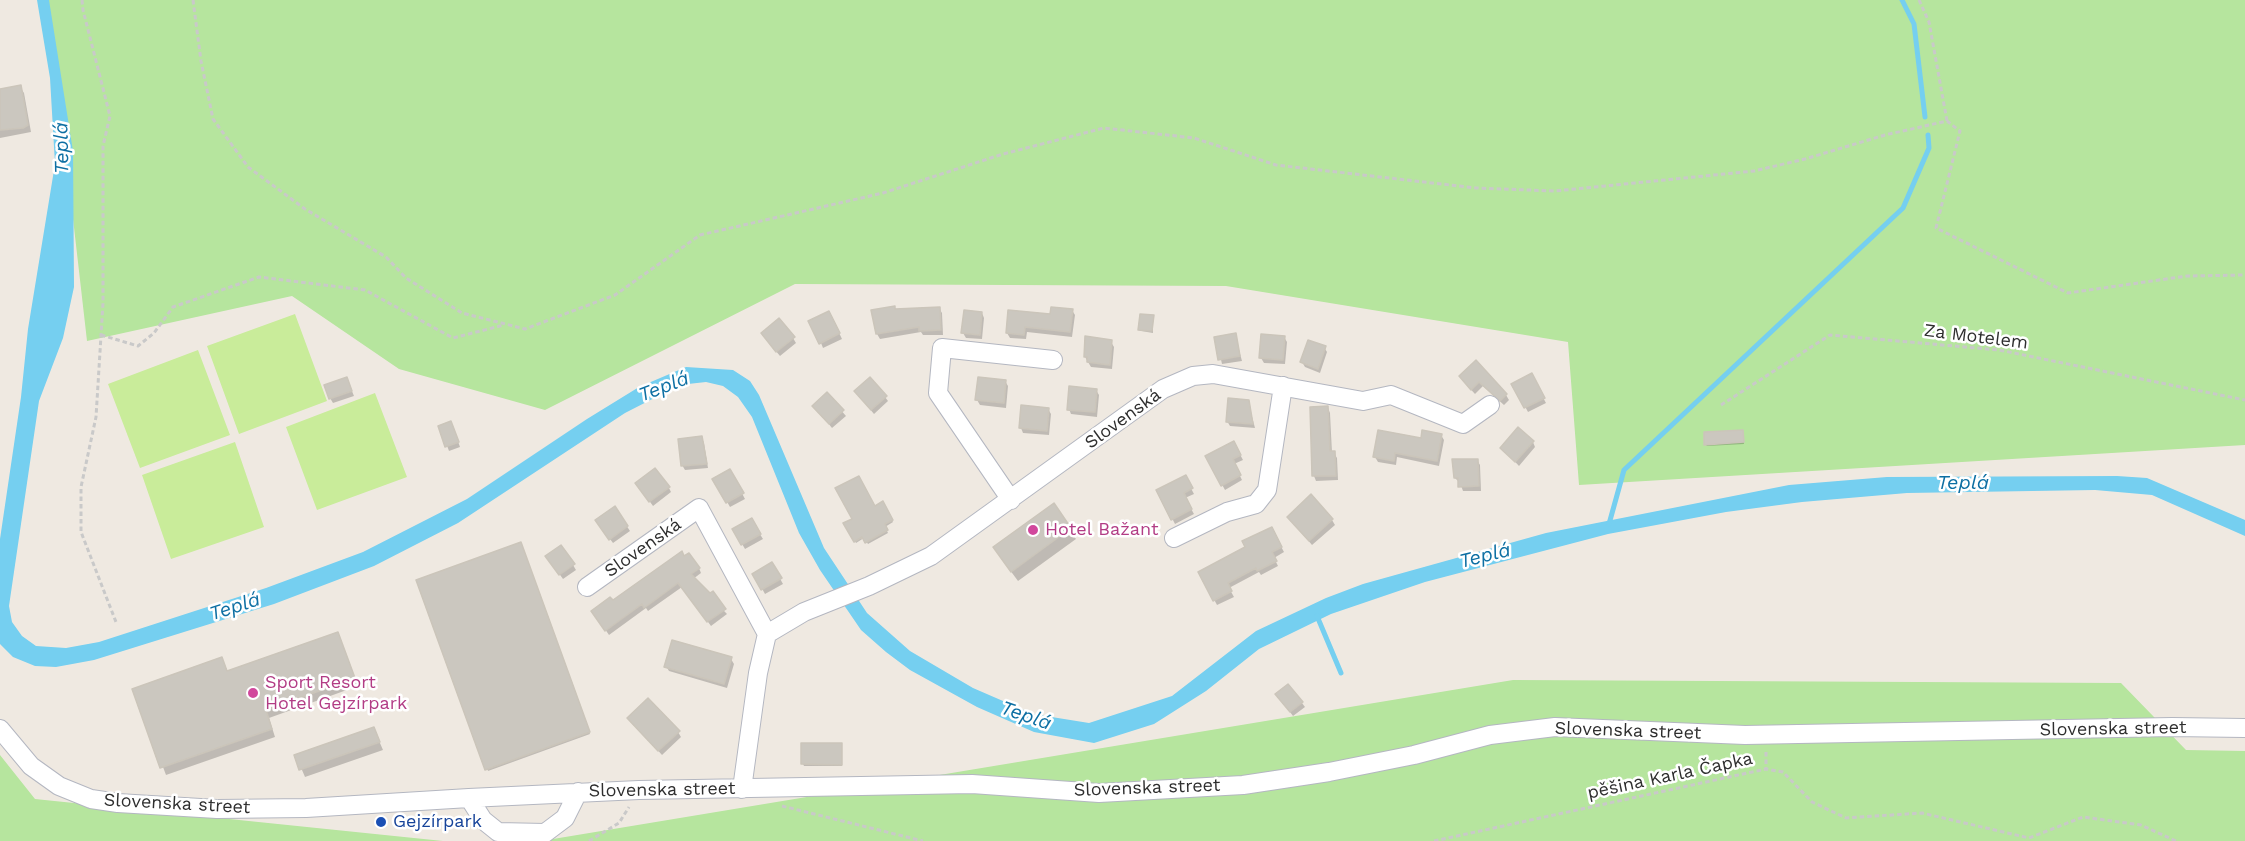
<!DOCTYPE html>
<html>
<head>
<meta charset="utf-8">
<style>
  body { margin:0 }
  canvas { display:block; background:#efe9e1 }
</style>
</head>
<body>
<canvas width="2245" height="841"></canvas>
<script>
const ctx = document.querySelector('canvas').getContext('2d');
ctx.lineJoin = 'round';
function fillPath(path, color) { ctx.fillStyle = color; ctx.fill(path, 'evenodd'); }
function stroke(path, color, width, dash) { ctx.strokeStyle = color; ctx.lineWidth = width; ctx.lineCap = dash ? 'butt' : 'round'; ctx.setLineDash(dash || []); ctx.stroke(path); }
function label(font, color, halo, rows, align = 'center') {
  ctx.font = font + ' "Work Sans",sans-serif'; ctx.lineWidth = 5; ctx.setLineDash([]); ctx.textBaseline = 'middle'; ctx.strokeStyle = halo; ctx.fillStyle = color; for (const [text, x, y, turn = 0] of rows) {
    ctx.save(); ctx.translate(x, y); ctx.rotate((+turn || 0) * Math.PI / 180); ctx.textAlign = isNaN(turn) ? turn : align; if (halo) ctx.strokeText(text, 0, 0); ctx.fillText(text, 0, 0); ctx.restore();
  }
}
fillPath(new Path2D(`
  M48,0H2245V445L1579,485L1568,342L1226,286L795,284L545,410L399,369L292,296L87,341Z
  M1513,680L2121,683L2186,750L2245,751V841H541Z
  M0,755L35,799L443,841H0Z`), '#b6e59e');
fillPath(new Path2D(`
  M295,314L327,401L239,434L207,346Z
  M198,350L230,435L140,468L108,384Z
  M375,393L407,477L317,510L286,427Z
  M235,442L264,527L171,559L142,475Z`), '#c9ec9a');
fillPath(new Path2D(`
  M37,0H49L73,151L74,287L63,338L39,401L9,606L12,622L22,636L36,646L66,648L99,642L266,588L363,552L467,499L587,419L639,387L686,367L733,370L750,381L759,395L824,548L867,613L910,651L973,688L1033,714L1089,723L1172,696L1256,631L1326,598L1363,584L1546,533L1789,485L1887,477L2117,476L2147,478L2245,520V536L2152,495L2095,490L1907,493L1802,502L1726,512L1608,534L1425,582L1331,614L1259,649L1206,691L1154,724L1094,743L1034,732L977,707L910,670L886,652L861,630L820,570L799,533L752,417L738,397L723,386L706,382L688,384L668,391L625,413L458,523L374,566L274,604L94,660L56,667L35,666L13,657L0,644V539L21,397L28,329L55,164L50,78Z`), '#75cff0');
fillPath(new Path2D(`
  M20,87L24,93L31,132L0,138V90Z
  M939,308L942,313L943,335H923L921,332L880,339L877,334L873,311Z
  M1072,310L1075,315L1072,337L1027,332L1026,339L1010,338L1007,333Z
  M982,313L984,318L982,339L966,338L963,333Z
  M1153,317V333L1141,331L1139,330Z
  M832,318L842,339L823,348L821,343Z
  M1235,335L1242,361L1222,364L1216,338Z
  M1263,335L1284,337L1287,342L1285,364L1264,363L1261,358Z
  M765,338H793L796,343L780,356Z
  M1111,342L1114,347L1112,369L1091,367L1085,357Z
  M1324,347L1327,352L1320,373L1305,367L1302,362Z
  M1476,362L1506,395L1509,400L1504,405L1483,386L1475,394L1463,381L1460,376Z
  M1531,375L1546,403L1528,412L1513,384Z
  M347,379L354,396L333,403L330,398Z
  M1005,381L1008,386L1006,408L980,405L977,400Z
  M1096,390L1099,395L1097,417L1071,414L1069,409Z
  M827,394L846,416L832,428L814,406Z
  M859,396L885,397L888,401L874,414Z
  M1248,401L1255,428L1230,426L1227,421Z
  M1328,408L1330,413L1332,453H1334L1337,458L1338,480L1316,481L1314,476Z
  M1048,409L1051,414L1049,435L1023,433L1021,428Z
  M440,427H453L460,447L449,451Z
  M1742,431L1744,444L1707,446L1706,445Z
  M1441,435L1444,440L1439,466L1397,457L1396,465L1378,462L1375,457L1422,439Z
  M702,438L704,443L708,468L685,470L682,465Z
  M1533,442L1535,447L1519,466L1502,448Z
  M1234,443L1243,460L1234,464L1242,480L1225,490L1207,457Z
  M1477,460L1480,465L1481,491H1463L1460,483L1455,478Z
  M730,471L745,499L730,507L714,479Z
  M1185,477L1194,494L1185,498L1194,514L1175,524L1158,491Z
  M640,488H669L671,492L653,506Z
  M882,503L893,522L885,527L888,533L868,544L864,538L856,543L845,524Z
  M1053,506L1076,539L1018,581L1001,558Z
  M615,508L630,531L613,543L600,526Z
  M1288,517L1332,520L1335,525L1312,545Z
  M751,520L763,539L745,549L734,530Z
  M1271,528L1284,552L1274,558L1278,566L1261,575L1259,572L1229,588L1234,597L1217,605L1200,573L1247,548Z
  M521,546L590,734L488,771L418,581Z
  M684,558L699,568L701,573L693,579L727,614L711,626L682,587L648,611L646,608L609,635L596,616L612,602Z
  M550,561L573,565L576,570L563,579Z
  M772,564L783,584L765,594L754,574Z
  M338,634L358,686L269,718L275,737L166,775L134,690L222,659L228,672Z
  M731,659L734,664L727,688L669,671L666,666Z
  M1280,699L1302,703L1305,707L1293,716Z
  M629,718L678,732L681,737L662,755Z
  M374,729L383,750L305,777L296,756Z
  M841,744L842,766H804L803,764Z`), '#0003');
stroke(new Path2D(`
  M1902,0L1914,24L1925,117
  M1609,524L1624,470L1903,208L1929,148L1928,135
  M1317,616L1341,673`), '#75cff0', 5);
const building = new Path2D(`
  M21,85L28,125L23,128L0,130V89Z
  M895,306V309L940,307L941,330L919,331V327L876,334L871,310Z
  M1051,307L1073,309L1070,332L1025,327L1024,335L1006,333L1008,310L1050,314Z
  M964,310L982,312L980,335L961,333Z
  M829,311L840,333L819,344L808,321Z
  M1140,314L1154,315L1152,331L1138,330Z
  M779,318L795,337L776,352L761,333Z
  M1236,333L1240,356L1218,360L1214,337Z
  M1261,334L1285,336L1283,360L1259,358Z
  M1085,336L1112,340L1110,365L1087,362V357H1084Z
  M1308,340L1326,346L1318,369L1300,362Z
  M1476,360L1507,394L1500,401L1479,382L1471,390L1459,376Z
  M1532,373L1545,398L1524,408L1511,384Z
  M347,377L352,391L329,399L324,385Z
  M870,377L887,396L871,410L854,391Z
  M978,377L1006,380L1004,403L975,400Z
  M1069,386L1097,389L1095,412L1067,410Z
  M827,392L844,410L829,424L812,406Z
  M1228,398L1249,400L1253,424L1226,422Z
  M1021,405L1049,408L1047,431L1019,428Z
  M1328,406L1330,451H1335L1336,476H1312L1310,407Z
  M451,421L459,442L445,447L438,426Z
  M1518,427L1534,441L1515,462L1500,448Z
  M1378,430L1421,438L1422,430L1442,434L1437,461L1395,453L1394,461L1373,457Z
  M1743,430L1744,442L1704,445V432Z
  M702,436L707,464L681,466L678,439Z
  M1234,441L1241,455L1233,459L1241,475L1221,486L1205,456Z
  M1452,459H1478L1479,486L1458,487V478H1454Z
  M655,468L670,487L649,502L635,483Z
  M730,469L744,493L726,503L712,479Z
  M1186,475L1193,488L1184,493L1192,509L1171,520L1156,490Z
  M859,476L875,506L883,501L893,520L885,524L888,530L865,543L862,537L854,542L843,523L852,519L835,488Z
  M1311,494L1333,519L1309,541L1287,517Z
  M1054,503L1071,528L1011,572L993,547Z
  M615,506L628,526L609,540L595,520Z
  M752,518L761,534L741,545L732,529Z
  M1272,527L1282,547L1272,552L1277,561L1257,571L1256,568L1228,583L1232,591L1213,601L1198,572L1245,547L1242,541Z
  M521,542L590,732L485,770L416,580Z
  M561,545L575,564L559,575L545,556Z
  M682,551L684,556L689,553L700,568L691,574L710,593L713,591L726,609L707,622L678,583L644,608L642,604L605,631L591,611L610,597L613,600Z
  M772,562L782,578L761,590L752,574Z
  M338,632L355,678L266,710L272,729L160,768L132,689L222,657L227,671Z
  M672,640L732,657L724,684L664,667Z
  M1288,684L1303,702L1290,712L1275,694Z
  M648,698L680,731L658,751L627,718Z
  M374,727L380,742L299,770L294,755Z
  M801,743H842V765L801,764Z`);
fillPath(building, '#cbc7bf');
stroke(building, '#cbc5ba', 1.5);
const minor = new Path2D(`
  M1011,500L938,393L942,348L1053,360
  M1174,538L1227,512L1256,504L1267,490L1283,386
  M587,587L699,508L767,634
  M0,729L31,766L59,786L91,799L118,803L217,809L306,808L469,798L639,790L972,784L1099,793L1243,785L1329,772L1414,755L1490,735L1555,727L1745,735L2172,727L2245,728
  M742,789L758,673L767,634L804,612L869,586L931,556L1163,389L1193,376L1213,374L1363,401L1391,395L1463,424L1490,405
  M469,798L483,820L498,832L545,833L565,818L578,792`);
stroke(minor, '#b4b7c1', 20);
stroke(new Path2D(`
  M82,0L83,10L110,116L103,146V303L96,417L81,487V532L116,622
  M193,0L201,61L213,119L248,167L305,209L386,257L406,278L462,313L525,329L615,295L700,235L883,193L1003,154L1104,128L1194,138L1276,165L1476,188L1555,191L1754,171L1805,159L1885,135L1947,121L1960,131L1936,228L2068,293L2187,276L2245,275
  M1919,0L1929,22L1947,121
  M101,335L138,346L154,333L173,307L259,277L365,290L453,338L504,325
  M1721,405L1830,335L1999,350L2245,400
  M1766,752V769
  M782,806L923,841
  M589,841L619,823L629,807
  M1434,841L1766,769L1783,772L1812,802L1846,818L1922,813L2029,838L2083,817L2141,825L2176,841`), '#c9c9c9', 3, [4.5, 3]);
stroke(minor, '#fff', 18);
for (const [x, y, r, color] of [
  [1033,530,6,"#d1479c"],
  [253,693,6,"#d1479c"],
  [381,822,6,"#1a4fb4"]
]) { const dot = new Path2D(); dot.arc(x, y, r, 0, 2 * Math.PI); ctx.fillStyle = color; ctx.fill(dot); stroke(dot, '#fff', 2); }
label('18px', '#2e2e2e', '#fff', [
  ["Za Motelem",1976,337,7],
  ["Slovenská",1123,419,-36],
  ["Slovenská",643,548,-35],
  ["Slovenska street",2113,729,-1],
  ["Slovenska street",1628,731,2],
  ["pěšina Karla Čapka",1670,776,-12],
  ["Slovenska street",1147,788,-2],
  ["Slovenska street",662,790,-1],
  ["Slovenska street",177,804,3]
]);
label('18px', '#b23c85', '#fff', [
  ["Hotel Bažant",1045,530],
  ["Sport Resort",265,683],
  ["Hotel Gejzírpark",265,704]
], 'left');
label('18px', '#164399', '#fff', [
  ["Gejzírpark",393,822]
], 'left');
label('italic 20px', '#0d6fa3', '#fff', [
  ["Teplá",62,148,-91],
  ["Teplá",664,387,-21],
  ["Teplá",1963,483],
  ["Teplá",1485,556,-14],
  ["Teplá",235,607,-18],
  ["Teplá",1026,716,19]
]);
</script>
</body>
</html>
